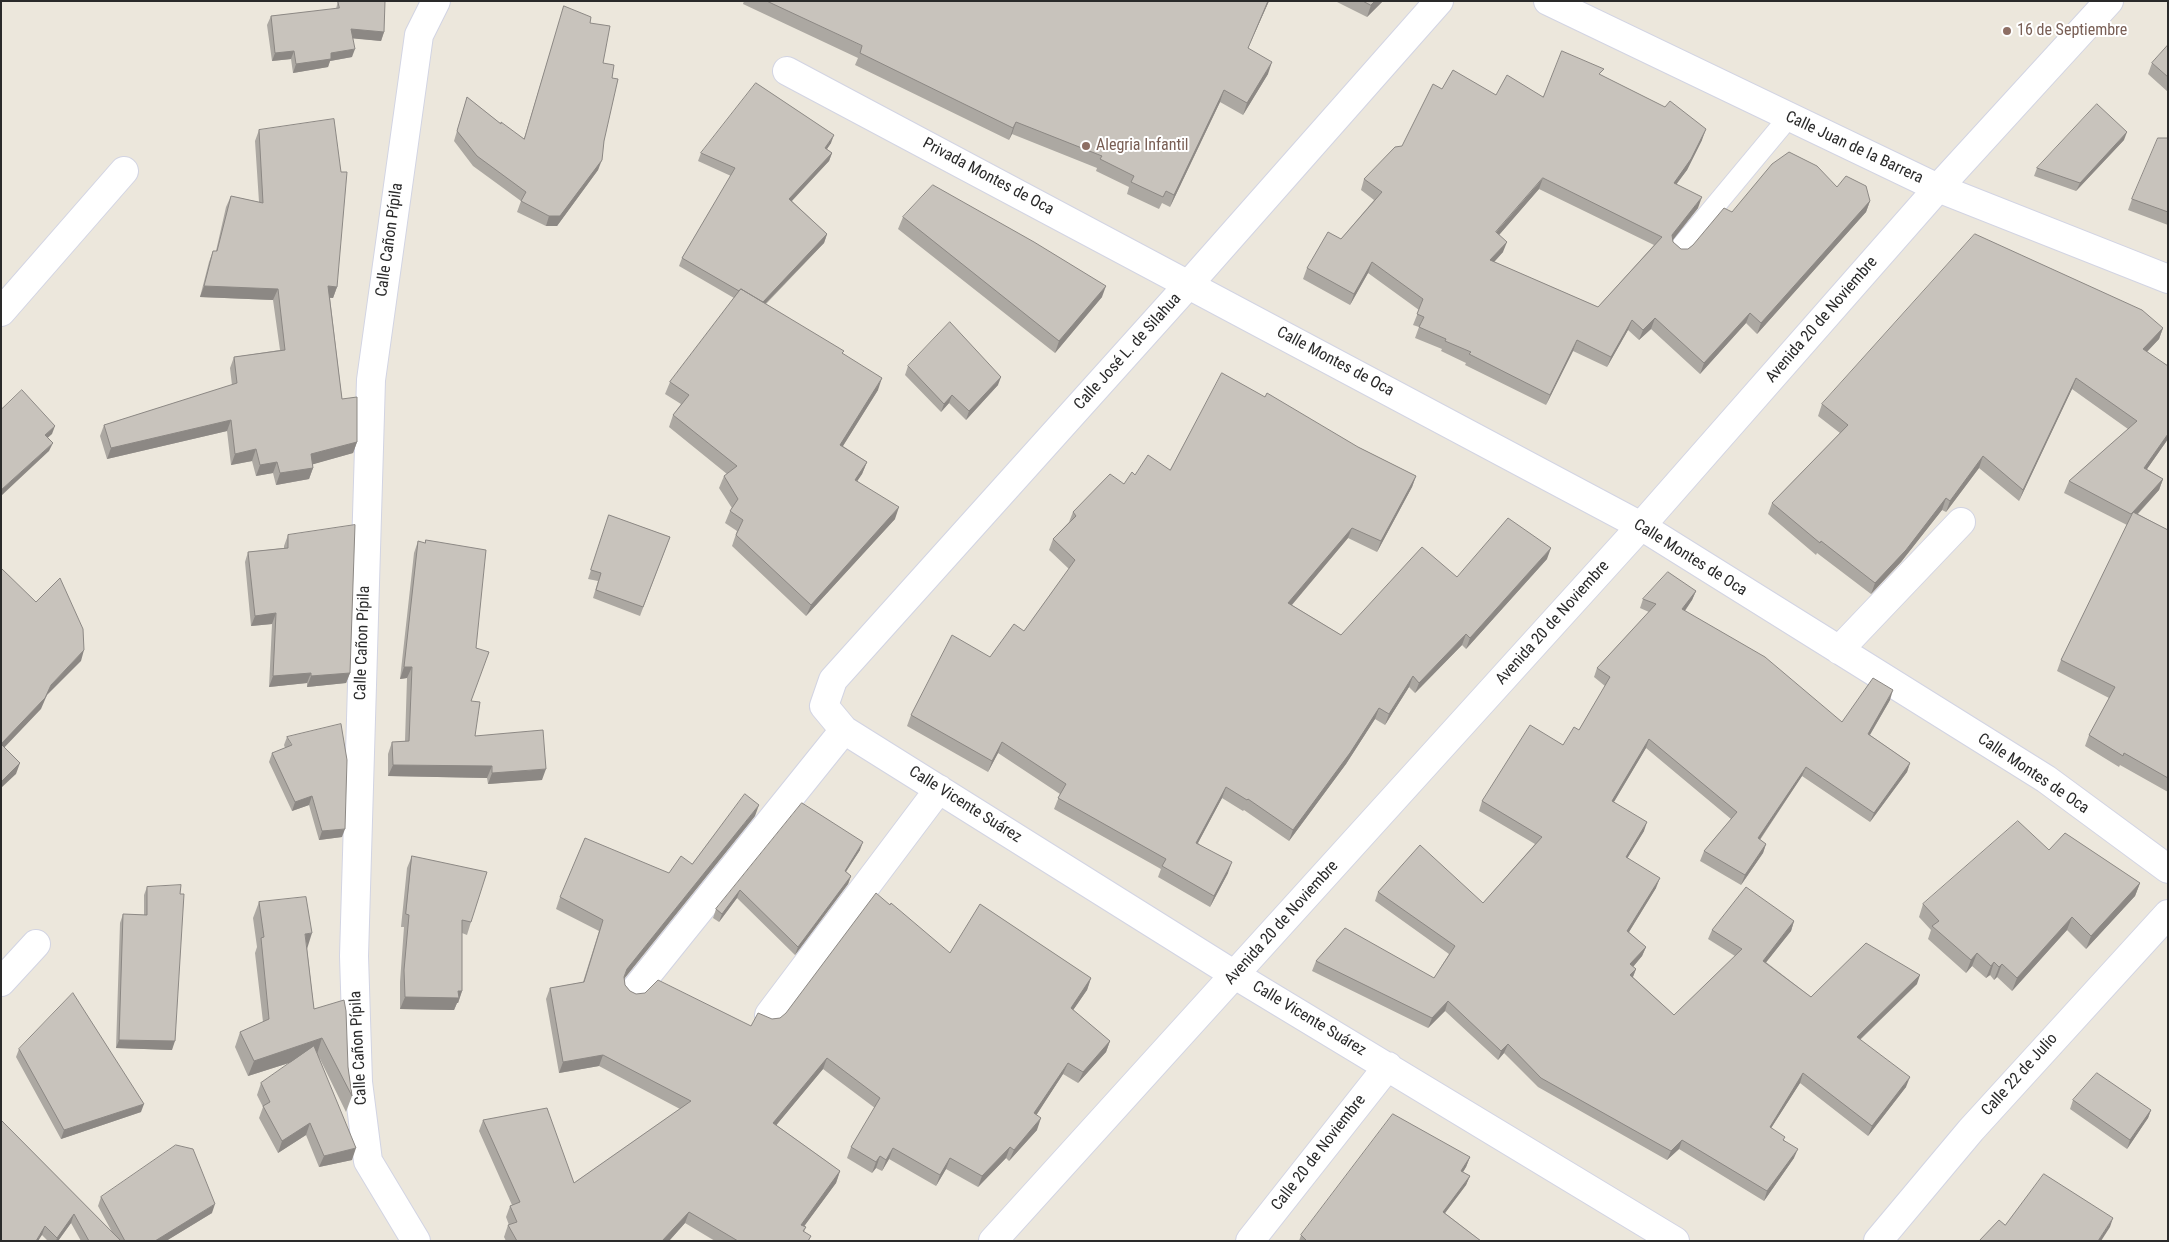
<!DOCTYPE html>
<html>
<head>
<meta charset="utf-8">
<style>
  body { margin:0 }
  #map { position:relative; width:2169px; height:1242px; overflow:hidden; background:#ece7dc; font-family:"Roboto Condensed",sans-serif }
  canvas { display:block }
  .frame { position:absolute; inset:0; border:2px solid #2a2a2a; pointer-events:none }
</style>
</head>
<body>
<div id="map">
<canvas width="2169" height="1242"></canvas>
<div class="frame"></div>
</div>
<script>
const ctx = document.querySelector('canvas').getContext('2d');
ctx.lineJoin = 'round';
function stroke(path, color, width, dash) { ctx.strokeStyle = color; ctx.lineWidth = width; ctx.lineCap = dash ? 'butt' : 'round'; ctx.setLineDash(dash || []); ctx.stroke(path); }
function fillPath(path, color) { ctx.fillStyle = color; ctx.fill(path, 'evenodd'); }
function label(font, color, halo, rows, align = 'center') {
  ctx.font = font + ' "Roboto Condensed",sans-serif'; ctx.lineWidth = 4; ctx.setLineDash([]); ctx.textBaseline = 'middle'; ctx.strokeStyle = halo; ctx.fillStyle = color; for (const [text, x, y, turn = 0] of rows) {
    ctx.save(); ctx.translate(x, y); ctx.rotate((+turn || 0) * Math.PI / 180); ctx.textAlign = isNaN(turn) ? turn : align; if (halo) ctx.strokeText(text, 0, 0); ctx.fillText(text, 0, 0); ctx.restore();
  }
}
const lane = new Path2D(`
  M1680,248L1789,117`);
const street = new Path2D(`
  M1439,1L1189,284L833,680L824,706L844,730L1235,975L1675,1241
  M787,71L1641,526L2046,779L2168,869
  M1,312L124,171
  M1839,650L1961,522
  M1,982L36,944
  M635,990L844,730
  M769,1015L939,789
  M416,1241L368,1161L358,1082L354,956L371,380L419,35L436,1
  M1250,1241L1388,1066
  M1878,1241L1971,1130L2168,914`);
const secondary = new Path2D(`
  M1548,1L1938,188L2168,279
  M993,1241L1641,526L1938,188L2109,1`);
stroke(lane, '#d2d4e3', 22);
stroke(street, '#d2d4e3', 30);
stroke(secondary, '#d2d4e3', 30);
stroke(lane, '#fff', 20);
stroke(street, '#fff', 28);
stroke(secondary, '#fff', 28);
fillPath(new Path2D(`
  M338,1L384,32L381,41L353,38L352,57L330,61L328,67L293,73L291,59L272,61L267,25L271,16L336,9Z
  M744,1H1269L1248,48L1268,74L1243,115L1220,102L1170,207L1162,203L1159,209L1127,194L1129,187L1096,171L1097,168L1012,134L1009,140L855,65L858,58L743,4Z
  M1335,1H1383L1367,17Z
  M564,6L590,23L603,63L612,78L604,141L598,170L557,226H546L517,212L521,201L473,166L454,141L467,97L501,124L524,139Z
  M2168,45V92L2148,74L2152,63Z
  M1601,75L1702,140L1687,170L1676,184L1698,208L1673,240V242L1681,249H1688L1693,245L1732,212L1837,187L1870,201L1866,212L1757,334L1746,323L1700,374L1651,329L1639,340L1628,330L1607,367L1573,351L1546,405L1465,365L1466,363L1441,351L1442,349L1415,338L1419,327L1413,325L1419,310L1368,273L1350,305L1303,279L1307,268L1341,239L1374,200L1361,190L1364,179L1402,146L1496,95L1543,97ZM1539,189L1654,245L1598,307L1494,262L1503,252L1499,235Z
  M259,130L337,287L333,298H330L342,399L357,442L353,453L313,464V468L309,479L276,485L273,473L256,476L252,461L231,465L227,431L107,459L100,436L104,425L232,385L230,368L234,357L280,350L273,300L200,297L209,262L213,251H216L226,207L231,196L259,202L255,141Z
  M2168,138V225L2128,210L2132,199Z
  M2124,140L2076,191L2034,176L2037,168Z
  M831,143L827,149L832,153L829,161L792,201L827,234L824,243L766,304L843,354L878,390L843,446L867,462L862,474L857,481L895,519L806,616L732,546L737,531L725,523L730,511L732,508L719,488L724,476L727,474L669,427L673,415L681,404L665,394L670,382L734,298L679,266L682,258L731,176L698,161L701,153Z
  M903,217L1102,297L1055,353L898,229Z
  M2163,328L2159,339L2147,352L2168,439L2147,469L2163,479L2159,490L2138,514L2168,530V792L2120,765L2119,767L2085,746L2089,735L2109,698L2057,671L2061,660L2127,525L2064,493L2069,481L2128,429L2072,389L2019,501L1979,468L1946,512L1942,510L1901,562L1871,594L1817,553L1816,555L1768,514L1772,503L1840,433L1818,416L1822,404Z
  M908,366L998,385L966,420L949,403L941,412L905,375Z
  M1358,447L1416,476L1412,487L1377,552L1348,538L1292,605L1341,635L1457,577L1547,559L1466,649L1462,645L1415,693L1409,687L1385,725L1375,719L1346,764L1289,841L1244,810L1243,811L1222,798L1198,843L1228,873L1210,907L1158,877L1161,869L1054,809L1060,794L998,753L988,772L907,726L911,715L990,657L1024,631L1069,569L1049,550L1053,539L1069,522L1073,512L1124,484L1135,475Z
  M609,515L670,537L640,616L593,598L598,581L588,579Z
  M288,535L350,673L346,683L307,687V683L269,687L272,624L251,626L245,562L248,552L284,548V546Z
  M418,541L471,701L475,736L542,780L488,784L487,778L388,776V754L392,742L405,741L407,678L400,679L414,553Z
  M1696,591L1692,600L1685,611L1842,722L1890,700L1870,735L1910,763L1907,772L1870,822L1802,776L1760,840L1766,844L1763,853L1741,885L1700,861L1704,851L1731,819L1646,748L1614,802L1644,831L1627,858L1656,888L1629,932L1646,947L1642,956L1633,967L1636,969L1633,977L1674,1015L1735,956L1708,939L1712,930L1794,921L1791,931L1766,962L1811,997L1917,984L1860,1040L1906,1087L1868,1136L1800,1083L1771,1128L1784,1140L1794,1158L1764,1201L1679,1149L1667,1160L1538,1087L1504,1053L1498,1060L1445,1011L1428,1028L1312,971L1316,961L1434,978L1449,954L1375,901L1378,892L1483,903L1535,844L1479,811L1482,801L1563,745L1579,730L1605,686L1594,677L1597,668L1649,612L1640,608L1643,599Z
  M287,737L342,837L319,840L309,805L292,811L269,762L272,753L285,748L284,745Z
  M802,803L860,850L846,872L851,876L848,884L795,955L737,898L719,922L713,918L716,909Z
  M755,816L624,979L625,985L630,991L636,994L751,1026L772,1019L780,1018L950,953L1091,978L1087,990L1073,1010L1110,1041L1106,1052L1078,1083L1063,1074L1036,1115L1037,1130L1009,1161L1006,1158L978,1187L946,1169L936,1186L889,1159L882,1171L876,1168L872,1173L847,1158L851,1147L875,1108L823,1069L776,1125L840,1171L836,1183L804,1226L806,1227L804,1232L809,1241H715L685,1223L669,1241H506L504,1237L508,1225H509L506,1217L510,1206L512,1205L479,1131L483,1120L574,1183L680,1109L599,1066L559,1073L546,999L550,988L583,982L599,931L556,909L560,897L669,873L692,864Z
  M2049,850L2140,883L2135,896L2086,949L2067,930L2012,991L1997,977L1994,980L1990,975L1986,978L1972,966L1966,973L1928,939L1931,930L1919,917L1923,904Z
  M412,856L471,922L467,935L462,933V991L458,1003H457L454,1010L400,1009V982L404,927H401L407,868Z
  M147,887L180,894L172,1050L116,1048L120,923L123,914L144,915V895Z
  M259,902L307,948L314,1009L348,1067L352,1096L346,1112L319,1057L352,1160L319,1167L306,1135L278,1153L259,1118L263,1107L257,1095L261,1083L292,1062L248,1076L235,1047L240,1032L263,1022L255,953L257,947L253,918Z
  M19,1049L141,1112L61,1139L16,1057Z
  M2073,1100L2151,1110L2148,1118L2127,1149L2070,1109Z
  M1,1120L112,1232L98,1206L101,1197L212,1213L166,1241H81L71,1223L58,1241H48L42,1235Z
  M1470,1157L1466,1167L1463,1172L1470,1176L1466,1185L1445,1213L1481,1241H1299L1301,1235Z`), '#aca8a2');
fillPath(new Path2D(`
  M1268,1H1269L1243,59L1248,48Z
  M1375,1H1383L1367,17L1371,5Z
  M351,29L384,32L381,41L348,38Z
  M355,49L352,57L330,61L328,67L293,73L296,64L331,53Z
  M294,51L291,59L272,61L275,53Z
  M1272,62L1268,74L1243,115L1247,103Z
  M1224,90L1220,102L1170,207L1174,195Z
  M1016,122L1012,134L1009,140L1013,128Z
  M1706,129L1702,140L1687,170L1670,193L1674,183Z
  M2127,132L2124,140L2076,191L2080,183Z
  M834,135L831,143L822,156L825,148Z
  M832,153L829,161L786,207L789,199Z
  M602,160L598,170L557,226H546L549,216Z
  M1543,178L1539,189L1492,243L1496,232Z
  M1702,197L1698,208L1668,246L1672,235Z
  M1870,201L1866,212L1757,334L1761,323Z
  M827,234L824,243L757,312L760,304Z
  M1507,242L1503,252L1486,271L1490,260Z
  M1372,262L1368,273L1350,305L1354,294Z
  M204,286L278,289L273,300L200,297Z
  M328,286L337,287L333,298L324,297Z
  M1106,286L1102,297L1055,353L1059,341Z
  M1750,313L1746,323L1700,374L1704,363Z
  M1655,318L1651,329L1639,340L1643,330Z
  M1632,320L1628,330L1607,367L1611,357Z
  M2163,328L2159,339L2139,360L2143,349Z
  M1577,340L1573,351L1546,405L1550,395Z
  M1001,377L998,385L966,420L969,411Z
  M882,378L878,390L836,457L840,445Z
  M2076,378L2072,389L2019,501L2023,490Z
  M952,395L949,403L941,412L944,404Z
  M231,420L227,431L107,459L111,448Z
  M55,426L52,434L42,443L45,435Z
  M2168,434V439L2140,479L2144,468Z
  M357,442L353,453L307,466L311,454Z
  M53,443L49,451L1,496V490Z
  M256,449L252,461L231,465L235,454Z
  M1983,456L1979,468L1946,512L1950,501Z
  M277,462L273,473L256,476L260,465Z
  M867,462L862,474L850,492L855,480Z
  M313,468L309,479L276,485L280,473Z
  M1416,476L1412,487L1377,552L1381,541Z
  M2163,479L2159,490L2129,523L2133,512Z
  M1946,498L1942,510L1901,562L1871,594L1875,583Z
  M899,507L895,519L806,616L811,605Z
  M1352,528L1348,538L1284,614L1288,603Z
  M1551,548L1547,559L1466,649L1470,638Z
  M1696,591L1692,600L1679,619L1682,609Z
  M276,613L272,624L251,626L255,616Z
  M1466,634L1462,645L1415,693L1419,683Z
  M84,650L81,661L47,695L41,709L1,751V744L51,685Z
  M404,667H412L407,678L400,679Z
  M311,673L307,683L269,687L273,676Z
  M350,673L346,683L307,687L311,676Z
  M1413,676L1409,687L1385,725L1389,714Z
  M1893,690L1890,700L1865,743L1868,734Z
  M1379,708L1375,719L1346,764L1289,841L1293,830Z
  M1649,739L1646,748L1609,810L1612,801Z
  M1002,742L998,753L988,772L992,761Z
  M20,763L16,774L1,788V782Z
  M1910,763L1907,772L1870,822L1874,813Z
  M393,765L492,766L487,778L388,776Z
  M1806,767L1802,776L1754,848L1758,838Z
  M546,769L542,780L488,784L492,773Z
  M1226,787L1222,798L1192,854L1196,843Z
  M312,796L309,805L292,811L295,802Z
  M759,805L755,816L623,980L627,969Z
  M1647,822L1644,831L1622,867L1626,857Z
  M345,829L342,837L319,840L322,831Z
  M863,842L860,850L841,879L845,871Z
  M1766,844L1763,853L1741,885L1745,875Z
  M1232,862L1228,873L1210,907L1214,896Z
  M851,876L848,884L795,955L798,947Z
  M1660,878L1656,888L1624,940L1627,931Z
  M2140,883L2135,896L2086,949L2091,936Z
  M740,890L737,898L719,922L722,914Z
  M2072,917L2067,930L2012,991L2017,978Z
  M1794,921L1791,931L1760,970L1763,961Z
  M312,933L307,949L305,934Z
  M1646,947L1642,956L1627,974L1630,964Z
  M1977,953L1972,966L1966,973L1971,960Z
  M1994,962L1990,975L1986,978L1991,966Z
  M2002,964L1997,977L1994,980L1999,967Z
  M1636,969L1632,979L1630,975Z
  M1920,975L1917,984L1853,1046L1857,1037Z
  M1091,978L1087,990L1067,1019L1071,1008Z
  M458,991H462L458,1003H457L454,1010L400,1009L405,997Z
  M1448,1001L1445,1011L1428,1028L1432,1018Z
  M322,1038L317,1054L248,1076L254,1061Z
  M119,1040L175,1041L172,1050L116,1048Z
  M1110,1041L1106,1052L1078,1083L1083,1072Z
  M1508,1044L1504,1053L1498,1060L1501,1051Z
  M603,1055L599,1066L559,1073L563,1062Z
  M827,1058L823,1069L769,1134L773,1123Z
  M1068,1063L1063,1074L1030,1125L1034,1113Z
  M1803,1073L1800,1083L1766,1136L1770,1127Z
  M1910,1077L1906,1087L1868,1136L1872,1126Z
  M144,1104L141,1112L61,1139L64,1130Z
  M2151,1110L2148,1118L2127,1149L2130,1140Z
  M1041,1118L1037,1130L1009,1161L1014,1150Z
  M310,1123L306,1135L278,1153L282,1141Z
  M1682,1140L1679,1149L1667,1160L1671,1151Z
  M1010,1147L1006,1158L978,1187L982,1176Z
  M356,1148L352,1160L319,1167L324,1156Z
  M893,1148L889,1159L882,1171L886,1160Z
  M1798,1149L1794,1158L1764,1201L1767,1191Z
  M880,1156L876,1168L872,1173L876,1162Z
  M1470,1157L1466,1167L1458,1180L1461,1171Z
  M950,1158L946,1169L936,1186L940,1175Z
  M840,1171L836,1183L797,1236L801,1225Z
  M1470,1176L1466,1185L1439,1221L1443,1212Z
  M215,1204L212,1213L166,1241H155Z
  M689,1212L685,1223L669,1241H662Z
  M74,1214L71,1223L58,1241H56L57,1238Z
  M2113,1218L2110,1227L2101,1241H2098Z
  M45,1226L42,1235L38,1241H36Z`), '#8c8884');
const building = new Path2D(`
  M338,1H385L384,32L351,29L355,49L331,53V59L296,64L294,51L275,53L271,16L339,8Z
  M767,1H1268L1248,48L1272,62L1247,103L1224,90L1174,195L1166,191L1163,197L1131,182L1134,176L1100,159L1102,156L1016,122L1013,128L860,53L862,46Z
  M1363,1H1375L1371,5Z
  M564,6L591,17L590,23L610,26L603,63L614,65L612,78L618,79L604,141L602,160L560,216H549L521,201L526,192L477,156L457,131L467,97L501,124V122L524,139Z
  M2168,45V77L2152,63Z
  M1562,51L1604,69L1599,74L1665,107L1670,101L1706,129L1691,159L1674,183L1702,197L1672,235L1673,242L1681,249H1688L1693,245L1724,208L1732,212L1772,164L1789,152L1817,166L1837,187L1846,176L1866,186L1870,201L1761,323L1750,313L1704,363L1655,318L1643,330L1632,320L1611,357L1577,340L1550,395L1469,354L1471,352L1445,341L1446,339L1419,327L1424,317L1417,314L1423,299L1372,262L1354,294L1307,268L1328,232L1341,239L1382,192L1364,179L1395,147L1402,146L1433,84L1442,89L1453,70L1496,95L1507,75L1543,97ZM1543,178L1662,237L1598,307L1490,260L1507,242L1496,232Z
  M756,83L834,135L825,148L832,153L789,199L827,234L763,302L741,289L739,291L682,258L735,168L701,153Z
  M2097,104L2127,132L2080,183L2037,168Z
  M334,119L341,172H347L337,287L328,286L342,399L357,397V442L311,454L313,468L280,473L277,462L260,465L256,449L235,454L231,420L111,448L104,425L237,383L234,357L285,350L278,289L204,286L213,251H217L231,196L263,203L259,130Z
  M2158,138H2168V212L2132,199Z
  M933,185L1034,242L1106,286L1059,341L903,217Z
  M1975,234L2142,310L2163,328L2143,349L2168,366V434L2144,468L2163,479L2133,512L2168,530V778L2124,753L2123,756L2089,735L2115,687L2061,660L2133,512L2131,514L2069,481L2137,421L2076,378L2023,490L1983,456L1950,501L1946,498L1906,550L1875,583L1821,541L1820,543L1772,503L1848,425L1822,404Z
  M741,289L844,351L842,353L882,378L840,445L867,462L855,480L899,507L811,605L736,535L743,520L730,511L738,499L724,476L737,466L673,415L689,395L670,382Z
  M950,322L1001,377L969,411L952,395L944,404L908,366Z
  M1222,373L1265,397L1267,393L1358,447L1416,476L1381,541L1352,528L1288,603L1341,635L1422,547L1457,577L1508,518L1551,548L1470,638L1466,634L1419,683L1413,676L1389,714L1379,708L1350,753L1293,830L1248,799L1247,800L1226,787L1196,843L1232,862L1214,896L1162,866L1166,859L1058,798L1066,784L1002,742L992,761L911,715L952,635L990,657L1014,624L1024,631L1075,560L1053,539L1076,516L1073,512L1110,474L1124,484L1132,472L1135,475L1148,455L1170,470Z
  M22,390L55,426L45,435L53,443L1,490V410Z
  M609,515L670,537L643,607L596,590L601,573L591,570Z
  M355,525L350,673L311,676V673L273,676L276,613L255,616L248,552L288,548V535Z
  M426,540L486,550L476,648L489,652L471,701L480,702L475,736L543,730L546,769L492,773V766L393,765L392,742L409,741L412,667H404L418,541L425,543Z
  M1,568L36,602L60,578L83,629L84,650L51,685L45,698L1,744L20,763L1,782Z
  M1668,572L1696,591L1682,609L1765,657L1842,722L1873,678L1893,690L1868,734L1910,763L1874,813L1806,767L1758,838L1766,844L1745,875L1704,851L1737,812L1649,739L1612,801L1647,822L1626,857L1660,878L1627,931L1646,947L1630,964L1636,969L1630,975L1674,1015L1742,949L1712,930L1746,887L1794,921L1763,961L1811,997L1866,943L1920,975L1857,1037L1910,1077L1872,1126L1803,1073L1770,1127L1785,1137L1783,1140L1798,1149L1767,1191L1682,1140L1671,1151L1541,1078L1508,1044L1501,1051L1448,1001L1432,1018L1316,961L1345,928L1434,978L1455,946L1378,892L1420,845L1483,903L1542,837L1482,801L1530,725L1563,745L1574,727L1579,730L1610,677L1597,668L1656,604L1643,599Z
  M341,724L347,760L345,829L322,831L312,796L295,802L272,753L292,745L287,737Z
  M745,794L759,805L627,969L624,977L625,985L630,991L636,994L645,993L658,980L751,1026L758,1013L772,1019L780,1018L786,1013L876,893L890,905L891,903L950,953L980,904L1091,978L1071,1008L1110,1041L1083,1072L1068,1063L1034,1113L1041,1118L1014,1150L1010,1147L982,1176L950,1158L940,1175L893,1148L886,1160L880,1156L876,1162L851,1147L880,1098L827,1058L773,1123L840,1171L801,1225L806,1227L803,1231L811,1236L808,1241H738L689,1212L662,1241H517L508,1225L517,1222L510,1206L520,1202L483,1120L547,1108L574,1183L691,1101L603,1055L563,1062L550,988L584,982L603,920L560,897L585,838L669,873L681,856L692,864Z
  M802,803L863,842L845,871L851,876L798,947L740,890L722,914L716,909Z
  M2018,821L2049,850L2065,833L2140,883L2091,936L2072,917L2017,978L2002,964L1999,967L1994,962L1991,966L1977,953L1971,960L1932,926L1939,921L1923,904Z
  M412,856L487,872L471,922L462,920V991H458L459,998L405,997L404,970L409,915L406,914Z
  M181,885L180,894H184L175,1041L119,1040L123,914L147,915V887Z
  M306,897L312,933L305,934L314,1009L344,1000L346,1011L348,1067L352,1096L322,1038L254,1061L240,1032L269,1019L261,938L264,937L259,902Z
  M73,993L144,1104L64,1130L19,1049Z
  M314,1046L356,1148L324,1156L310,1123L282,1141L263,1106L270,1102L261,1083Z
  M2097,1073L2151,1110L2130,1140L2073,1100Z
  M1393,1114L1470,1157L1461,1171L1470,1176L1443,1212L1481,1241H1307L1301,1235Z
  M1,1120L121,1241H89L74,1214L57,1238L45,1226L36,1241H1Z
  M176,1145L193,1149L215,1204L155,1241H125L101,1197Z
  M2044,1174L2113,1218L2098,1241H1979L1999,1220L2005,1225Z`);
fillPath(building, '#c8c3bc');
stroke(building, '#8c8884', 1);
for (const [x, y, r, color] of [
  [2007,31,5,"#8d6e63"],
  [1086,146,5,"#8d6e63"]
]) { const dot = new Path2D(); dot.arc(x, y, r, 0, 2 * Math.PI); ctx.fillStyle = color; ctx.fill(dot); stroke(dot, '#fff', 2); }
label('16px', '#785e54', '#fff', [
  ["16 de Septiembre",2017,31],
  ["Alegria Infantil",1096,146]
], 'left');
label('16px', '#2a2a2a', '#fff', [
  ["Calle Juan de la Barrera",1854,148,25],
  ["Privada Montes de Oca",988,177,28],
  ["Calle Cañon Pípila",390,240,-82],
  ["Avenida 20 de Noviembre",1822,320,-49],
  ["Calle José L. de Silahua",1128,352,-48],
  ["Calle Montes de Oca",1335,362,28],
  ["Calle Montes de Oca",1690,558,32],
  ["Avenida 20 de Noviembre",1553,623,-48],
  ["Calle Cañon Pípila",363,643,-88],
  ["Calle Montes de Oca",2033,774,34],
  ["Calle Vicente Suárez",965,805,32],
  ["Avenida 20 de Noviembre",1282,923,-48],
  ["Calle Vicente Suárez",1309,1019,31],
  ["Calle Cañon Pípila",359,1048,-93],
  ["Calle 22 de Julio",2020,1075,-48],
  ["Calle 20 de Noviembre",1319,1153,-52]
]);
</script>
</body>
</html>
